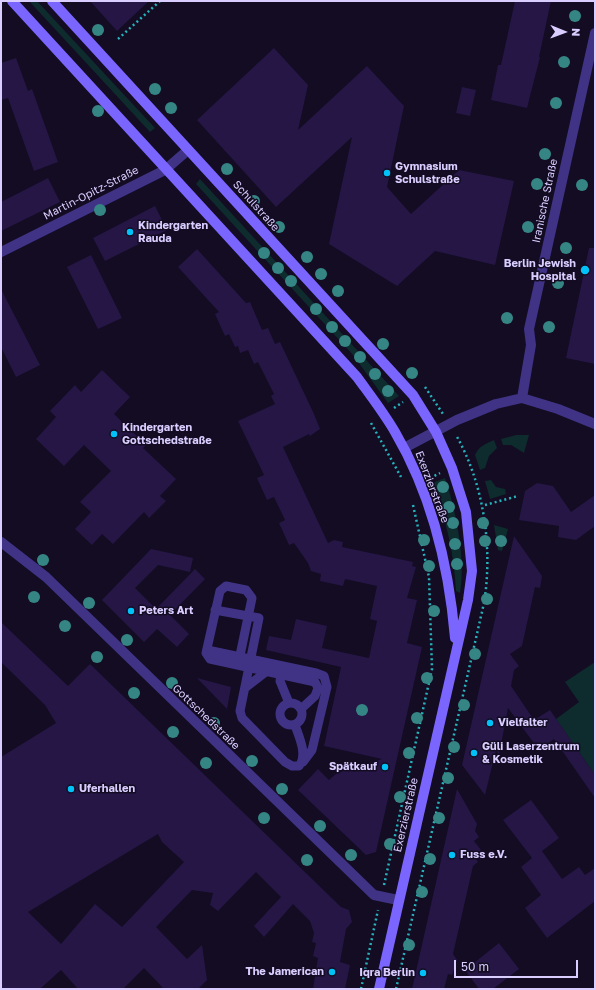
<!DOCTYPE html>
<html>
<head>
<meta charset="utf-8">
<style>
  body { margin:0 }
  #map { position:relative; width:596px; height:990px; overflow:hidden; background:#130c23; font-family:"Golos Text",sans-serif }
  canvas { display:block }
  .frame { position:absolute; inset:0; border:2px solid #d9ceff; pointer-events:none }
  .north { position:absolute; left:544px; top:12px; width:40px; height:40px; -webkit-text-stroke:3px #130c23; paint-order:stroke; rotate:91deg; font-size:11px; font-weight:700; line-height:16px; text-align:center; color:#d9ceff }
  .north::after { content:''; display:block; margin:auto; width:14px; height:18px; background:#d9ceff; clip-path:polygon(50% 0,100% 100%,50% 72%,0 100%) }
  .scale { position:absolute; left:454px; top:960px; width:124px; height:18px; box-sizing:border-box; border:2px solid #d9ceff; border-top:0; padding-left:5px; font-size:12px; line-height:14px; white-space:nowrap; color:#d9ceff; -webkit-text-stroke:3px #130c23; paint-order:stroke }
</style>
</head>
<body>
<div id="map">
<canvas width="596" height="990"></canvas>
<div class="frame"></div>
<div class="north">N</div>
<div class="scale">50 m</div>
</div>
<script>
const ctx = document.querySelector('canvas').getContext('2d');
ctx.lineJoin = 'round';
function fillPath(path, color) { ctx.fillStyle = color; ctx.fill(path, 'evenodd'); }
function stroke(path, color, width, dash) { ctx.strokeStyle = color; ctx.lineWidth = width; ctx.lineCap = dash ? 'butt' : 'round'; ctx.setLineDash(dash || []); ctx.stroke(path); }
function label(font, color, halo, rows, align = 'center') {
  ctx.font = font + ' "Golos Text",sans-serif'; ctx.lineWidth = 3; ctx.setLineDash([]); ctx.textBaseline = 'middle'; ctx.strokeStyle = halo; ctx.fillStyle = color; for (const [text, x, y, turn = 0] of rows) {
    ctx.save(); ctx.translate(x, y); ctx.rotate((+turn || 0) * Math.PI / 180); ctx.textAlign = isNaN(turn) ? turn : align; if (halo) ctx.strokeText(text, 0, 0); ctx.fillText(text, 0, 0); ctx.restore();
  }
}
fillPath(new Path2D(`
  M29,1H37L155,128L150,132Z
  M200,179L390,386L399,396L388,403L353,355L196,184Z
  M516,435H529L524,453L511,445H503L501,439Z
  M494,440L497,448L489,456L485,468L480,470L475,455C479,446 485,444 494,440Z
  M445,478C456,510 466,560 460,593L456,591C454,554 446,518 432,483Z
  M491,480L496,487L505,489L506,494L490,499L485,481Z
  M494,525L508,529L502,551L498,550Z
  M595,662V775L556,719L579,702L565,682Z`), '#0e2b2d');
fillPath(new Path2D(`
  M90,1H149L117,31Z
  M515,1H551L539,57H540L527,108L491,100L498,65H501Z
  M274,48L308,85L298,130L367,66L404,106L387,187L411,214L459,170L514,181L495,265L435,251L397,286L329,244L352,137L276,207L197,120Z
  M16,58L28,91L32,89L58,162L34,171L8,98L1,100V63Z
  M462,87L476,90L470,116L456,113Z
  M48,178L60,202L1,231V202Z
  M155,206L167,230L105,261L93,238Z
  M589,248H595V364L566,358Z
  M197,249L246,303L250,302L262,330L268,328L275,344L280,342L314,414L320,429L310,436L309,434L283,447L328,543L334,540L343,542L342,547L413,562L412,566L416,567L407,598L417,600L407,643L422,647L376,852L366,855L298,790L318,769L329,780L337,773L382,759L324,746L341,667L266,650L269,636L291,640L296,619L327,626L322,648L369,658L377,621L370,619L377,586L345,579L343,586L320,581L321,574L311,571L308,563L294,543L289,545L279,523L285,520L274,497L267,500L257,478L264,475L238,421L275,404L271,396L274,394L258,362L254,364L248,350L240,353L238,346L235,347L229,334L225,336L215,314L219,312L178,267Z
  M91,255L122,318L98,329L67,267Z
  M1,289L40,365L16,377L1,347Z
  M102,370L130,397L114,414L146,445L143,448L176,479L160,496L166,501L149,518L144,512L113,544L102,534L92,545L75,529L91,512L80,502L111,471L84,445L64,466L36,439L56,417L50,411L75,385L81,392Z
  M537,483L553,486L571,512L595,495V526L576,540L558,537L559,526L519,520L525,491Z
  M514,536L542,576L540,588L535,587L522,646L510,654L519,666L514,670L511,686L534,720L550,710L595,775V798L554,739L539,750L508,708L499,755L496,750L485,795L462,765Z
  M151,549L193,558L190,572L158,565L135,588L156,609L195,569L205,579L170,615L189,634L177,647L157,629L144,642L102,600Z
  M1,622L68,686L90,664L341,907L349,910L352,922L346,929L340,962L350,965L345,989H313L318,958L313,956L316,943L312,942L314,933L310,921L293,904L264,937L254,926L281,897L256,872L218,911L210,905L213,893L192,890L156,927L187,959L202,945L207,980L198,989H164L144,968L123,989H78L61,970L40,989H1V757L56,723L45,705L1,662ZM158,834L162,842L184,862L122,927L95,904L61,944L28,912Z
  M197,678L231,687L227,709Z
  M457,789L477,824L475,831L479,837L474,841L481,850L474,856L478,862L473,866L453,954L457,960L452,975L448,974L444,989H412Z
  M531,800L559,838L542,851L562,879L579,867L585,875L595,868V901L547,938L525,908L541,895L521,867L532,858L503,820Z
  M499,943L519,969L493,989H479L465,970Z`), '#251645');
stroke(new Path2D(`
  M118,39L160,1
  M425,387L443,414
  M394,408L403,402
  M371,423L401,477
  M430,478L440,473
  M485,505L518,496
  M384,885L432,669L429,577L413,505
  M361,989L378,910
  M396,989L484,603C493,548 484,484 456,435`), '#25b3bc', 2.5, [2, 3]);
stroke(new Path2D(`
  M215,610L259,618L240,711L242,718L285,762L292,766H299C308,755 299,737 295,725
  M206,653L212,651L316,673L324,676L327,687L312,750L303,762
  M238,665L252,598L246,590L226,586L220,591L206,653L210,659L315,682L318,688L315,696L301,709
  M282,669L280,681L289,703
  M245,688L267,671
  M280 714a11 11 0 1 1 22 0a11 11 0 1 1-22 0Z`), '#403385', 9);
stroke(new Path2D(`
  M1,252L165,170L188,150
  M522,398L531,345L529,329L595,33
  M404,448L457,420L496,404L522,398L558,409L595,424
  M1,542L46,577L374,895L398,900`), '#403385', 10);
stroke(new Path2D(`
  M12,1L357,377C370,395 384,413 395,432C432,495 449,567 455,638
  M52,1L413,395L436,432L452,468L466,512L472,571L468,600L379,989`), '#7b65ff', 10);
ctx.fillStyle = '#358584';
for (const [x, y] of [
  [575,16],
  [98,30],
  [564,62],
  [155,89],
  [556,103],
  [171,108],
  [98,111],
  [545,154],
  [227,169],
  [537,184],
  [582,185],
  [254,201],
  [100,210],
  [279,227],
  [528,227],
  [566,248],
  [264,253],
  [307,257],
  [278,268],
  [321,274],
  [291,281],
  [558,283],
  [338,291],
  [316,309],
  [507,318],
  [332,327],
  [549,327],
  [345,341],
  [383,344],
  [360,357],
  [412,373],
  [375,374],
  [388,391],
  [443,487],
  [449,507],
  [453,523],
  [483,523],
  [424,540],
  [485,541],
  [501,541],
  [455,544],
  [43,560],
  [457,564],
  [429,566],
  [34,597],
  [487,599],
  [89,603],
  [434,611],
  [65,626],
  [127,640],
  [475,654],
  [97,657],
  [427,678],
  [172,683],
  [134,693],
  [464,705],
  [362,710],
  [417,718],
  [214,723],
  [173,732],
  [454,747],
  [409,753],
  [252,761],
  [206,763],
  [448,778],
  [282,789],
  [400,797],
  [264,818],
  [439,818],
  [320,826],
  [390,844],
  [351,855],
  [430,859],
  [307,860],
  [422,892],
  [409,945]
]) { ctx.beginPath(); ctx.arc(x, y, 6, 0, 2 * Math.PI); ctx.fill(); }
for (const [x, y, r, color] of [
  [387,173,4,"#00c2f9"],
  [130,232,4,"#00c2f9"],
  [585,270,5,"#00c2f9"],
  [114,434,4,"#00c2f9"],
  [131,611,4,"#00c2f9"],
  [490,723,4,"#00c2f9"],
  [474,753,4,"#00c2f9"],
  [385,767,4,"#00c2f9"],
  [71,789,4,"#00c2f9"],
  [452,855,4,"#00c2f9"],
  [332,972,4,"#00c2f9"],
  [423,973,4,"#00c2f9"]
]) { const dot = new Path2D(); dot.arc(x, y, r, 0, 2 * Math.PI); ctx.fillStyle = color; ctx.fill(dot); stroke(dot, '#130c23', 1.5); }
label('bold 11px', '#d9ceff', '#130c23', [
  ["Gymnasium",395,167],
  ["Schulstraße",395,180],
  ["Kindergarten",138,226],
  ["Rauda",138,239],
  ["Berlin Jewish",576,264,"right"],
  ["Hospital",576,277,"right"],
  ["Kindergarten",122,428],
  ["Gottschedstraße",122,441],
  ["Peters Art",139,611],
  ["Vielfalter",498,723],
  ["Güli Laserzentrum",482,747],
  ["& Kosmetik",482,760],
  ["Spätkauf",377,767,"right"],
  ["Uferhallen",79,789],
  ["Fuss e.V.",460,855],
  ["The Jamerican",324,972,"right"],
  ["Iqra Berlin",415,973,"right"]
], 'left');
label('11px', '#d9ceff', '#130c23', [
  ["Martin-Opitz-Straße",91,193,-27],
  ["Iranische Straße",545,201,-78],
  ["Schulstraße",256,206,48],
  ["Exerzierstraße",432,487,69],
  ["Gottschedstraße",206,717,44],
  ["Exerzierstraße",406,815,-77]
]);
</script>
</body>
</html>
